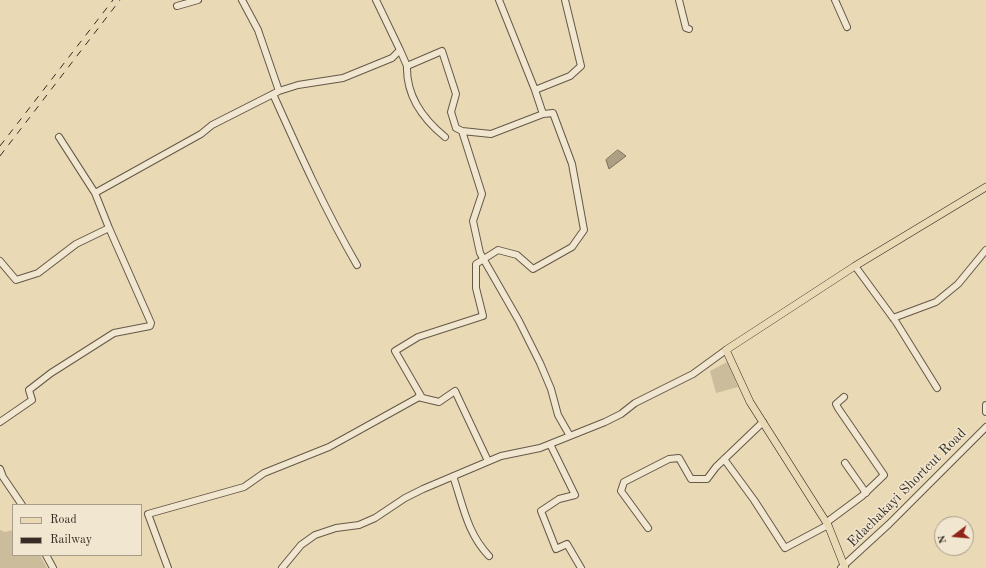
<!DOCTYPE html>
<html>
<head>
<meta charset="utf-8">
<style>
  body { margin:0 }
  #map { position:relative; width:986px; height:568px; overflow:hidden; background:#e9d9b5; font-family:"Old Standard TT",serif }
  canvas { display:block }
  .legend { position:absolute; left:12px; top:504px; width:130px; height:52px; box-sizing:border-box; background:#f1e6cf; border:1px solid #a79c8b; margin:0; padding:5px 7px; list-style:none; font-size:12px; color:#372d24 }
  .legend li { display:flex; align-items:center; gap:8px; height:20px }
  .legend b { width:20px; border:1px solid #a79c8b }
  .north { position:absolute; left:934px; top:516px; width:40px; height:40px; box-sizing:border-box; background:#f1e6cf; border:1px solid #a79c8b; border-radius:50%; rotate:254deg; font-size:11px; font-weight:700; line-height:16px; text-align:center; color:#372d24 }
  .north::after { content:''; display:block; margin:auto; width:14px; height:18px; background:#8f2418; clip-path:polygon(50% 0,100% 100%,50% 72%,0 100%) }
</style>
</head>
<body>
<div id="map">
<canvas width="986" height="568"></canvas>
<ul class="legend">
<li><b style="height:5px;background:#e9d9b5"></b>Road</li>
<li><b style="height:5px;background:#372d24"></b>Railway</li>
</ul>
<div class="north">N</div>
</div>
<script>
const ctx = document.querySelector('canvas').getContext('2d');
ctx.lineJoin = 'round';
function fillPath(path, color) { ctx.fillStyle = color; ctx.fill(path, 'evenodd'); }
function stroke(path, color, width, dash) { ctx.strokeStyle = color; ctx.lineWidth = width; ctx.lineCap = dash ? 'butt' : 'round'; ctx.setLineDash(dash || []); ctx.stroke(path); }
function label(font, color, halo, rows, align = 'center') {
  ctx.font = font + ' "Old Standard TT",serif'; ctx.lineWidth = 3; ctx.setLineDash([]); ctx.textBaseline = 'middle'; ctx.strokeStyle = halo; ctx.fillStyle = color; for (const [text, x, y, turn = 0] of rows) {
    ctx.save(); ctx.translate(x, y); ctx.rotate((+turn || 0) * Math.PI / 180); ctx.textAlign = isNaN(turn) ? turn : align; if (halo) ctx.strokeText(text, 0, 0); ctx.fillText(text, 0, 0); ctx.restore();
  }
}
fillPath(new Path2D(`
  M727,362L738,387L716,393L710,371Z
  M0,530L5,532L13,530V555H40L47,568H0Z`), '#cbbc9c');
const water = new Path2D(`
  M618,150L626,156L609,169L606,160Z`);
fillPath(water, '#ac9f84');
stroke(water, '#7d715e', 1);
const minor = new Path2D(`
  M242,0L258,30L279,91
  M499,0L535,90
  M679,0L686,28L689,29
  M835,0L847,27
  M177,6L198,0
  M400,50L407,66L442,51L456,94L451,112L456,128L462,131L491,134L543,114L535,90L570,76L581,66L565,0
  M407,66C406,96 423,119 445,137
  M273,94C299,152 325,210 357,265
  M462,131L482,194L473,221L480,253L519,321L540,363L551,389L558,415L570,436
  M59,137L95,193
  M0,261L16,280L38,273L76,244L109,228L95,193L201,134L212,125L279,91L298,85L343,78L392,58L400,50L376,0
  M855,266L896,322L937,388
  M893,318L936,302L958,284L986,250
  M418,397L439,402L455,391L488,461
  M986,405V412
  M0,422L32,400L29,390L51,373L114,333L150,326L151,323L109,228
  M550,444L575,495L559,499L541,511L556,549L567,544L581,568
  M724,459L754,500L785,548L828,525
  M845,463L866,493
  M0,469L3,477L22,505
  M453,476C463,505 467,533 489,556
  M827,522L862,496L884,475L838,408L836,404L844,397
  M648,528L621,491L624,482L669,459L679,458L691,479H707L716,467L763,422
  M46,555L53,568
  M168,568L148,514L244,487L264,473L329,447L421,396L395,351L418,337L483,316L476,288V264L498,250L517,255L533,269L572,247L584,230L572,164L553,113L543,114
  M282,568L301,545L315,535L336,528L359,525L375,518L405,498L423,489L501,456L540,448L605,422L621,414L635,403L693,374L726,350
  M841,568L889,524L986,427`);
const major = new Path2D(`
  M845,568L828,525L750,402L726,350L855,266L986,187`);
stroke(minor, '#645848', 8);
stroke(major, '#372d24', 8);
stroke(minor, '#f1e6cf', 6);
stroke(major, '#e9d9b5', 7);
stroke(new Path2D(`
  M0,146L113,0
  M0,156L120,0`), '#372d24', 1, [7, 7]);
label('14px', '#372d24', '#f1e6cf', [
  ["Edachakayi Shortcut Road",907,488,-45]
]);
</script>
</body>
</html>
